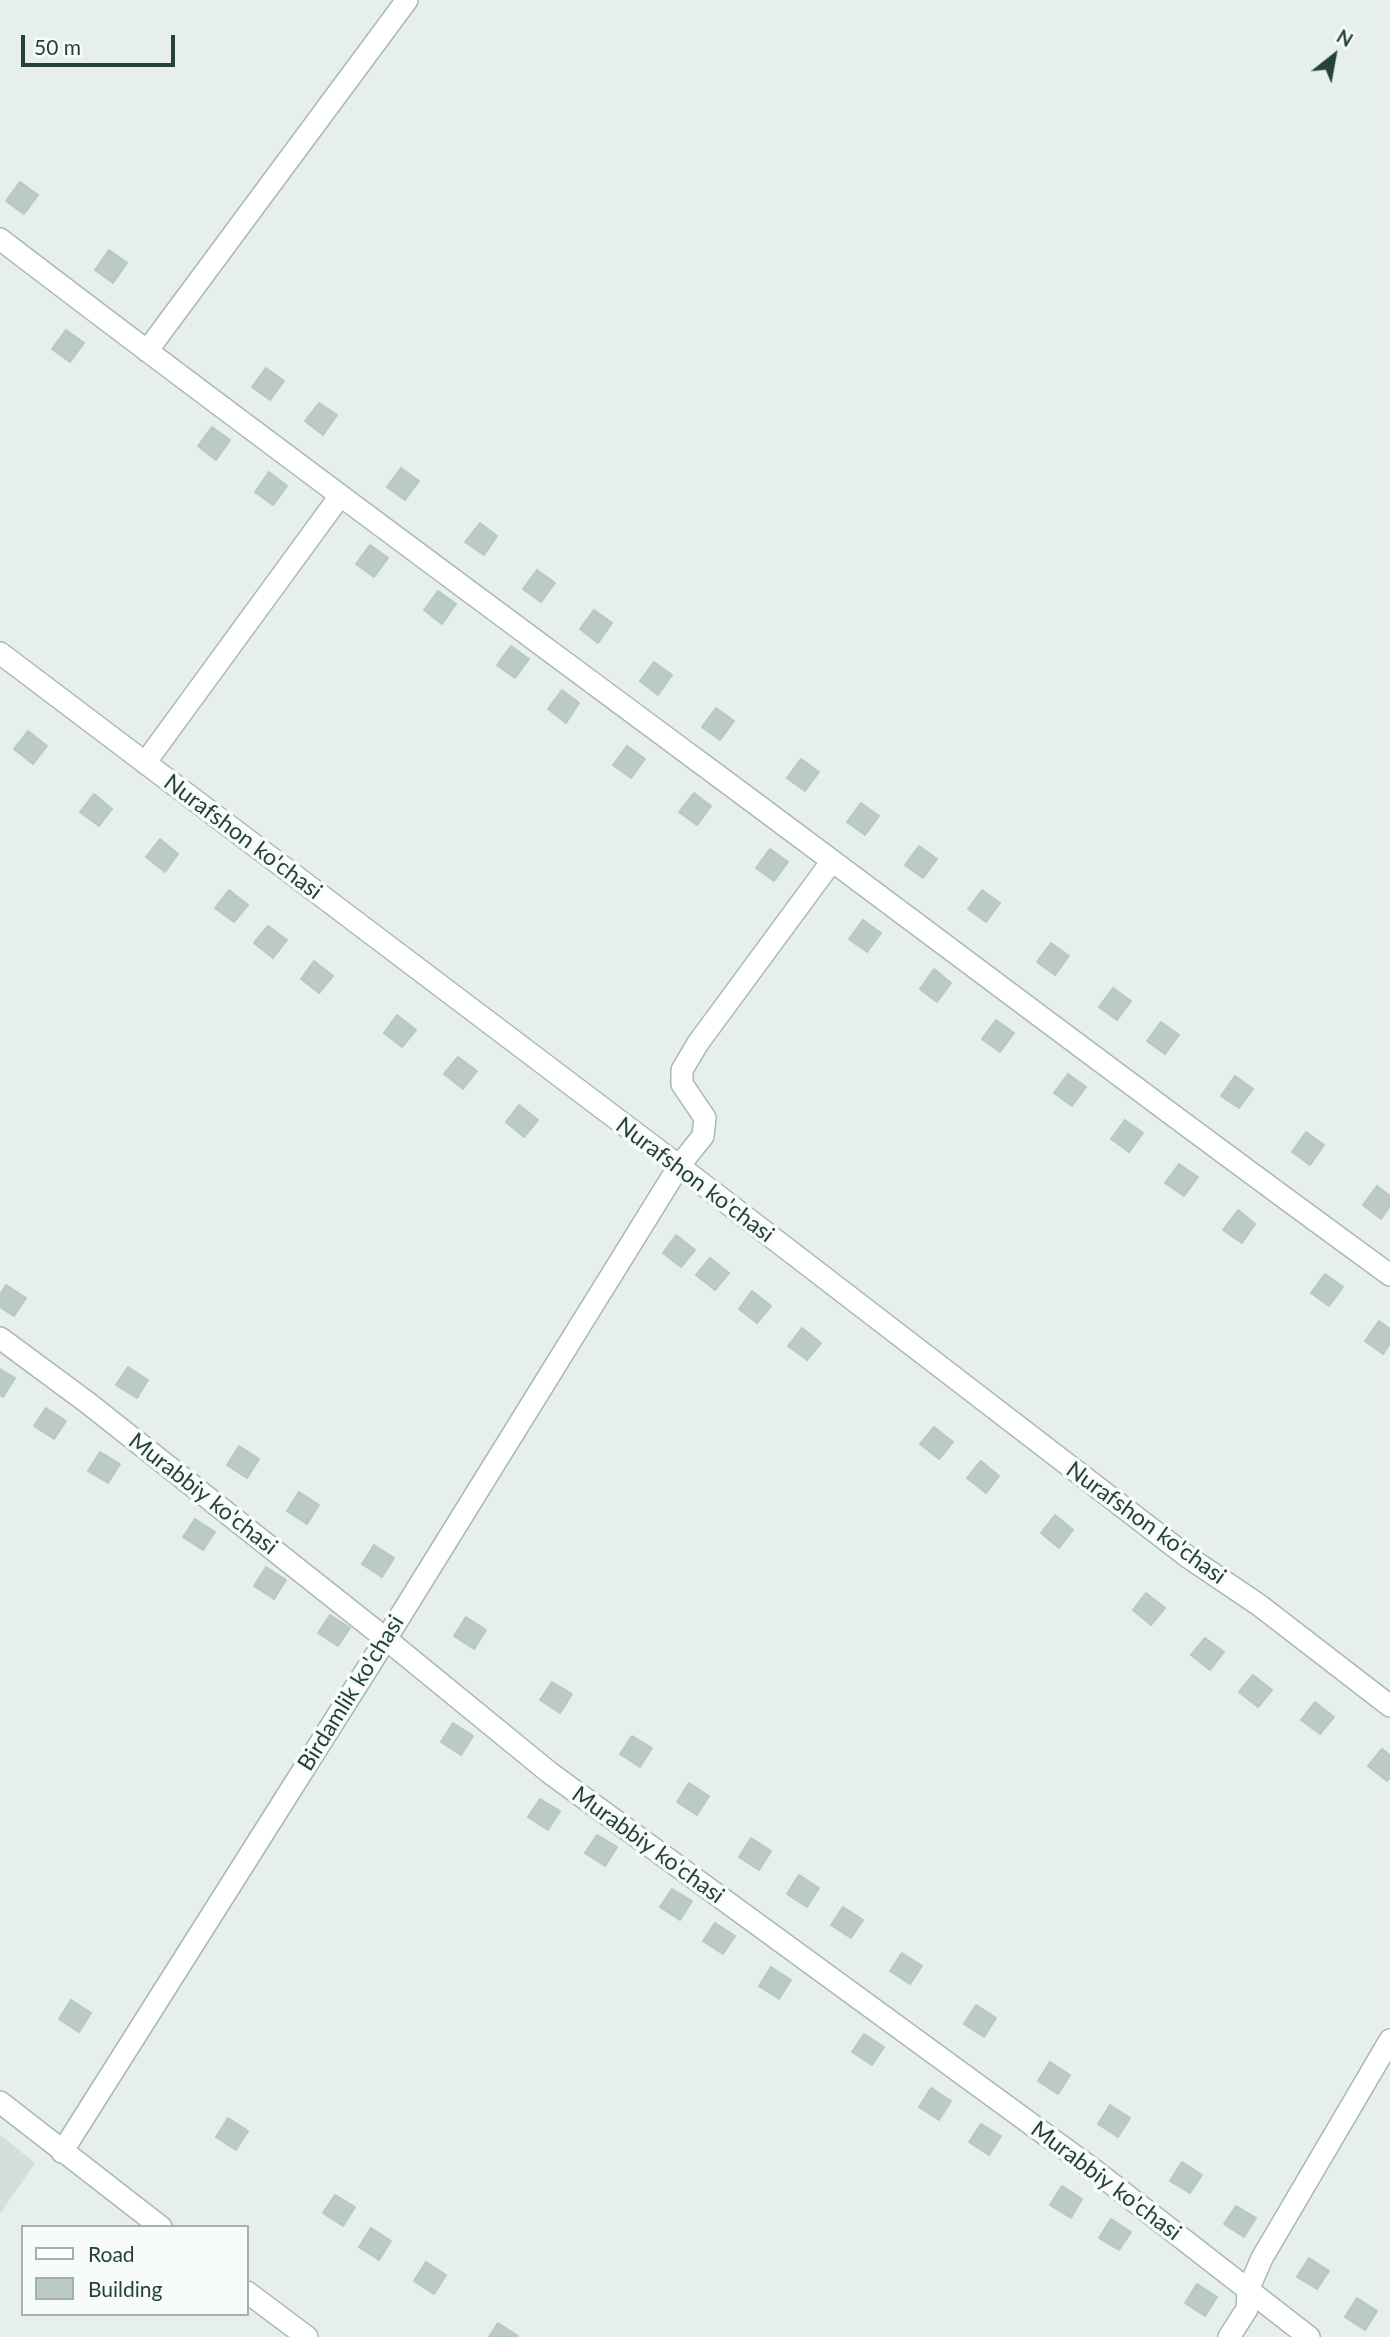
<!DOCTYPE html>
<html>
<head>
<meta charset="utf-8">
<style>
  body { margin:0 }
  #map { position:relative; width:1390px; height:2337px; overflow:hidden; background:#e6efeb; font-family:Lato,sans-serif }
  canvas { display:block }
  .legend { position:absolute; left:21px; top:2225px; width:228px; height:91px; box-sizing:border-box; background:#f7fbf9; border:2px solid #a3b1ad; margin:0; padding:9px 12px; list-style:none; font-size:21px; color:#24423a }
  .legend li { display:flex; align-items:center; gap:14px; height:35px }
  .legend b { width:35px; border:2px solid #a3b1ad }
  .north { position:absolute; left:1299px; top:21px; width:70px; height:70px; -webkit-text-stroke:5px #f7fbf9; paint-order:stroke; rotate:31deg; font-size:19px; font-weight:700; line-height:28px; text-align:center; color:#24423a }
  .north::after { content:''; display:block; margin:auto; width:24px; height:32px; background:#24423a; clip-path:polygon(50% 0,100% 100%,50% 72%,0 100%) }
  .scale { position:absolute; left:21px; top:35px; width:154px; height:32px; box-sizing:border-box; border:4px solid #24423a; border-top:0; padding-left:9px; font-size:21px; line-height:24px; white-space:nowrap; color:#24423a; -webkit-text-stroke:5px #f7fbf9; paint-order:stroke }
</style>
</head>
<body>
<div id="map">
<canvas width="1390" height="2337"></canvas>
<ul class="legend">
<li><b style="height:9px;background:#fff"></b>Road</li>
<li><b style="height:19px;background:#bbcac4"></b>Building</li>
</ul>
<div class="north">N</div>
<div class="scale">50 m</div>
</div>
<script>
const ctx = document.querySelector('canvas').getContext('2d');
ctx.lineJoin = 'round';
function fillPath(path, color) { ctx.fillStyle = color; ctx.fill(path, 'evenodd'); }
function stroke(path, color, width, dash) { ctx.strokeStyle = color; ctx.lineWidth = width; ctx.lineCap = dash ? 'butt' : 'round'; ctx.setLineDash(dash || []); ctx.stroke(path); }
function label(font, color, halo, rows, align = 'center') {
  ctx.font = font + ' Lato,sans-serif'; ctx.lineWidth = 7; ctx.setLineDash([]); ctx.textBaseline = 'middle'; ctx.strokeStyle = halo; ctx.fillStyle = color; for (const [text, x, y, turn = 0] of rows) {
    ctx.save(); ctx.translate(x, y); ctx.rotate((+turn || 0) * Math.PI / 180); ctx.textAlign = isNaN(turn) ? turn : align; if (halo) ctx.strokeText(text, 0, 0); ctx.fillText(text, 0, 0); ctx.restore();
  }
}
fillPath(new Path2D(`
  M0,2135L35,2163L0,2214Z`), '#d4dfda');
const building = new Path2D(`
  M20,182L38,195L24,214L6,201Z
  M109,250L127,263L113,283L95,270Z
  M66,330L84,343L70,362L52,349Z
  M266,368L284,381L270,400L252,387Z
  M319,403L337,415L323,435L305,421Z
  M212,427L230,440L216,460L198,446Z
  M401,468L419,481L405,500L387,487Z
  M269,472L287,486L273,505L255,492Z
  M480,523L497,536L484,555L465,542Z
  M370,545L388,558L374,577L356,564Z
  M537,570L555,583L541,602L523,589Z
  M438,591L456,604L442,624L424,610Z
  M594,610L612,623L598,643L580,629Z
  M511,646L529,659L515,678L497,665Z
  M654,662L672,675L658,695L640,681Z
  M562,690L579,703L566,723L548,709Z
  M716,708L734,721L720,740L702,727Z
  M28,731L47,746L33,764L14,749Z
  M627,746L645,759L631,778L613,765Z
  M801,759L819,772L805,791L787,778Z
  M694,793L711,806L697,825L679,812Z
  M94,794L112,809L99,826L80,812Z
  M861,803L879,816L865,835L847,822Z
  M160,839L178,854L165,872L146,857Z
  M919,846L937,859L923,878L905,865Z
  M770,849L788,862L774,881L756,868Z
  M229,890L248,905L234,922L215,908Z
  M982,890L1000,903L986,922L968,909Z
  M863,920L881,933L867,952L849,939Z
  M268,926L287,940L273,958L254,943Z
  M1051,943L1069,956L1055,975L1037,962Z
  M314,961L333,976L319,993L301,979Z
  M934,969L951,983L937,1002L920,989Z
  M1113,988L1131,1001L1117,1020L1099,1007Z
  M397,1015L416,1030L402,1047L384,1033Z
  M996,1020L1014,1033L1000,1052L982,1039Z
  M1161,1022L1179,1035L1165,1054L1147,1041Z
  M458,1057L477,1071L463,1089L444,1074Z
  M1068,1074L1086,1087L1072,1106L1054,1093Z
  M1235,1076L1253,1089L1239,1108L1221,1096Z
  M519,1105L538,1120L524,1137L506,1122Z
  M1125,1120L1143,1133L1129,1152L1111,1139Z
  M1306,1132L1324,1145L1310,1165L1292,1152Z
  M1179,1164L1198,1177L1184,1196L1165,1183Z
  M1377,1186L1390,1196V1206L1381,1219L1363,1205Z
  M1238,1210L1255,1224L1242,1243L1223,1230Z
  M676,1235L695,1250L681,1267L663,1253Z
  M710,1258L729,1273L715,1290L696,1275Z
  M1325,1274L1343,1287L1329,1306L1311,1293Z
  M6,1285L26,1298L14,1316L0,1307V1295Z
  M752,1291L771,1306L757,1323L739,1309Z
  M1379,1321L1390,1329V1344L1383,1354L1365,1341Z
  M802,1328L821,1343L807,1360L788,1346Z
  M128,1367L148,1380L137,1398L116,1385Z
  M0,1369L15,1378L3,1397L0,1395Z
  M46,1408L66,1421L54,1439L34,1426Z
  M934,1427L953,1442L939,1459L920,1444Z
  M239,1446L259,1459L247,1478L227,1465Z
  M100,1452L120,1464L108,1483L88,1471Z
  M981,1461L999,1476L986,1493L967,1478Z
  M299,1492L319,1505L307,1524L287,1511Z
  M1055,1515L1073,1530L1059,1548L1041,1533Z
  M195,1519L215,1532L203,1550L183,1537Z
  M374,1545L394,1558L382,1577L362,1564Z
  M266,1567L286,1580L274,1599L254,1586Z
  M1146,1593L1165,1608L1151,1625L1133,1610Z
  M330,1615L350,1628L338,1646L318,1633Z
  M466,1617L486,1630L474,1649L454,1636Z
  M1205,1638L1224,1652L1210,1670L1191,1655Z
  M1253,1675L1272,1690L1258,1707L1239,1692Z
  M552,1682L572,1694L560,1713L540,1700Z
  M1315,1702L1334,1717L1320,1734L1301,1720Z
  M453,1723L473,1736L461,1755L441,1742Z
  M632,1736L652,1748L640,1767L620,1754Z
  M1382,1749L1390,1755V1777L1387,1781L1368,1766Z
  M689,1783L709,1796L697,1815L677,1802Z
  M540,1799L560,1811L548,1830L528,1817Z
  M597,1835L617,1847L605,1866L585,1853Z
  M751,1838L771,1851L759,1870L739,1857Z
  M799,1875L819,1888L807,1907L787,1894Z
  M672,1889L692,1901L680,1920L660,1907Z
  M843,1907L863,1920L851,1938L831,1925Z
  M715,1923L735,1936L723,1954L703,1941Z
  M902,1953L922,1966L910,1984L890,1971Z
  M771,1967L791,1980L779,1999L759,1986Z
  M71,2000L91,2013L79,2032L59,2019Z
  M976,2005L996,2018L984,2037L964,2024Z
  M864,2034L884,2047L872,2065L852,2052Z
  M1050,2062L1070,2075L1058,2094L1038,2081Z
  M931,2088L951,2101L939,2120L919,2107Z
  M1110,2105L1130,2118L1118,2137L1098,2124Z
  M228,2118L248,2131L236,2150L216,2137Z
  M981,2124L1001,2136L989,2155L969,2142Z
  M1182,2162L1202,2175L1190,2193L1170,2181Z
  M1062,2186L1082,2199L1071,2218L1050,2205Z
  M335,2195L355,2207L343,2226L323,2213Z
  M1236,2206L1256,2218L1244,2237L1224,2224Z
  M1111,2219L1131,2232L1119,2250L1099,2238Z
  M371,2228L391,2241L379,2260L359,2247Z
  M1309,2258L1329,2271L1317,2289L1297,2277Z
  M426,2262L446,2275L434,2294L414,2281Z
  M1197,2284L1217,2297L1205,2316L1185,2303Z
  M1357,2298L1377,2311L1365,2330L1345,2317Z
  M498,2323L518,2336L517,2337H489Z`);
fillPath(building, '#bbcac4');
stroke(building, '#b8c9c2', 2);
const minor = new Path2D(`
  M0,239C231,416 465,588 698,761C929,932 1157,1106 1390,1275
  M147,351L407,0
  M0,653L679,1166L1188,1557L1259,1605L1390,1706
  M145,763L340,496
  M0,1338L88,1403L386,1639L550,1773L1094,2170L1309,2337
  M0,2102L161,2227
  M62,2152L386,1639L679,1166L703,1136L705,1118L682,1084V1070L698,1043L832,861
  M247,2292L307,2337
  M1229,2337L1247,2309L1248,2290L1262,2258L1390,2040`);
stroke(minor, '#a8b8b2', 24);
stroke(minor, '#fff', 21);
label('23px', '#24423a', '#f7fbf9', [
  ["Nurafshon ko'chasi",243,837,37],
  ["Nurafshon ko'chasi",695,1180,37],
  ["Murabbiy ko'chasi",203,1494,38],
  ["Nurafshon ko'chasi",1146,1523,36],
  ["Birdamlik ko'chasi",351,1693,-58],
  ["Murabbiy ko'chasi",648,1845,36],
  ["Murabbiy ko'chasi",1106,2181,37]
]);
</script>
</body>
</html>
